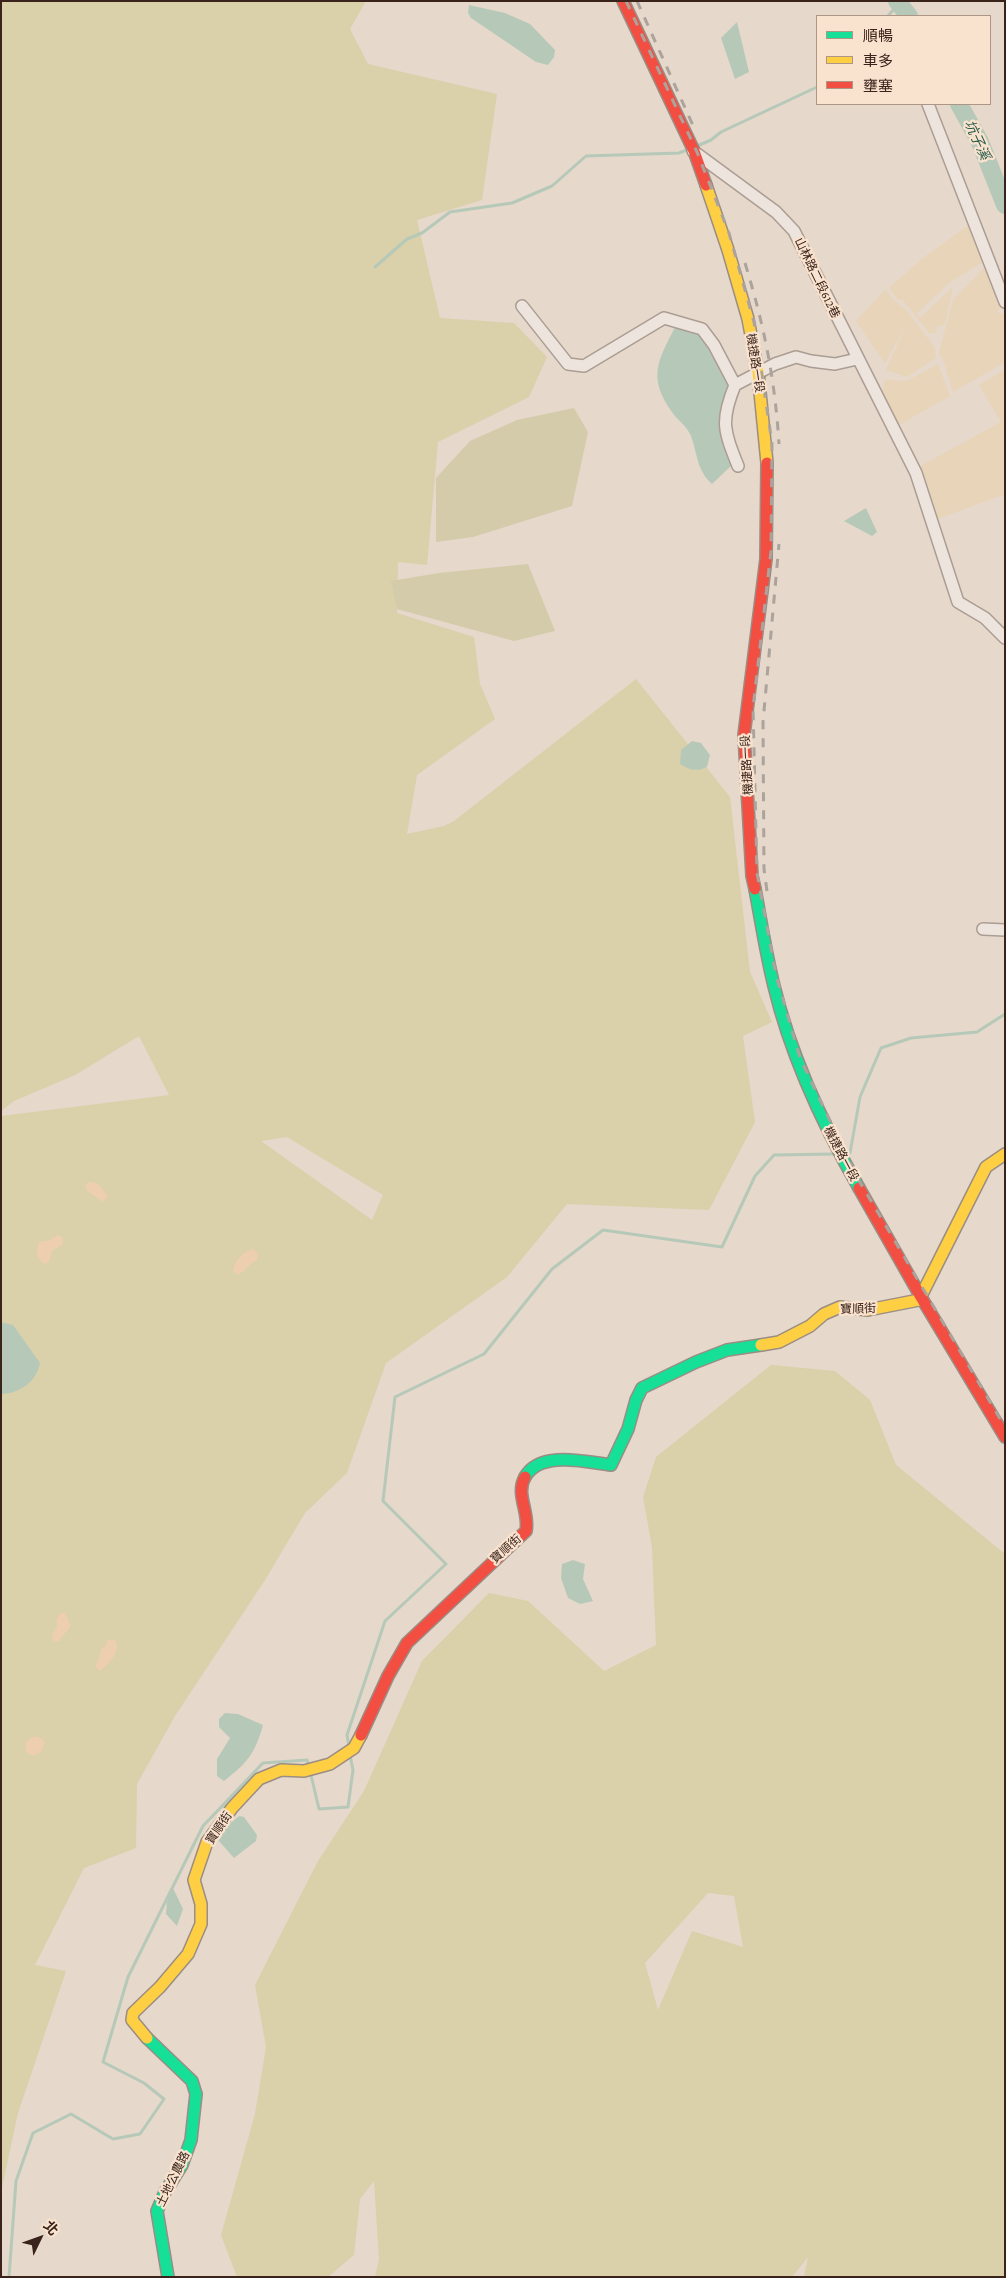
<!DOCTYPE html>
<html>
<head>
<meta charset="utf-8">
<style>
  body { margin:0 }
  #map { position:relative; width:1006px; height:2278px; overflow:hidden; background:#e6d8ca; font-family:"Crimson Pro","Noto Sans TC",serif }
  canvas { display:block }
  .frame { position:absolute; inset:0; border:2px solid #3a231b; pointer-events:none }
  .legend { position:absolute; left:816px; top:15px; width:175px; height:90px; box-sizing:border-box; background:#f9e3ce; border:1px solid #ad9686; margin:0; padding:6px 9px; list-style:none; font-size:15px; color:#3a231b }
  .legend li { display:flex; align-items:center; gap:10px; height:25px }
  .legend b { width:25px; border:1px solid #ad9686 }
  .north { position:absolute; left:15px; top:2213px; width:50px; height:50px; -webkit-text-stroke:4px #f9e3ce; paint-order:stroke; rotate:48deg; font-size:14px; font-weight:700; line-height:20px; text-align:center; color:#3a231b }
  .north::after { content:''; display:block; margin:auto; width:18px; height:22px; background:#3a231b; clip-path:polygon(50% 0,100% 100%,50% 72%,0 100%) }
</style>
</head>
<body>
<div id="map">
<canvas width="1006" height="2278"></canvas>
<div class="frame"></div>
<ul class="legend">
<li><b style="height:6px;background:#16e098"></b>順暢</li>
<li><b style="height:6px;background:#ffcf43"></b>車多</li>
<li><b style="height:6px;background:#f24e42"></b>壅塞</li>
</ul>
<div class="north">北</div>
</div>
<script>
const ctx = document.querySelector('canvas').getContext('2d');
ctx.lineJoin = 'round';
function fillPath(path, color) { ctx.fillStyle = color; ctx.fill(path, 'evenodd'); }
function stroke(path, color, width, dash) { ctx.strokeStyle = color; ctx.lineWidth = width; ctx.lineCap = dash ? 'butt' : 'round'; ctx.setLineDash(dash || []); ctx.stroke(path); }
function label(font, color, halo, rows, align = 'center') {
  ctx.font = font + ' "Crimson Pro","Noto Sans TC",serif'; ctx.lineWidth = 4.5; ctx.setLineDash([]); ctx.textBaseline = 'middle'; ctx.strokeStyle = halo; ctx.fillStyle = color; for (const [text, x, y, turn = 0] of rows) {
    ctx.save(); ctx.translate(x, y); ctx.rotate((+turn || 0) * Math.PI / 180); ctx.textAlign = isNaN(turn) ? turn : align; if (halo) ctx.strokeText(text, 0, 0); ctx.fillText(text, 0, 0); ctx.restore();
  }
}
fillPath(new Path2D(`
  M968,226L983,262L950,282L916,314L921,317L953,287L945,324L937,327L936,333H929L902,299L898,300L889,288L924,257Z
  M984,268L1001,307L997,312L1005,316V362L953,392L943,359L939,354L941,345L953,300Z
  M885,290L898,304L907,311L935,348L936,358L907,377L886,370L906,326L885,363L856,321Z
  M938,364L950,396L897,426L882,394L885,380L907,381Z
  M1005,370V494L932,521L917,468L1001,422L979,385Z`), '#e8d4b8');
fillPath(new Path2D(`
  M1,1H366L350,29L368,64L497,94L482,200L417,220L440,318L514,323L547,357L529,397L438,442L427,565L398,562L397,613L474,637L480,684L495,719L417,775L407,834L444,826L454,821L636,679L730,797L750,972L772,1022L743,1036L755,1122L709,1210L567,1204L507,1277L386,1363L347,1473L305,1513L265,1580L175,1716L137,1784L136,1848L84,1868L35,1965L66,1971L18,2113L1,2192V1116L169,1095L139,1036L75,1075L14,1101L1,1111ZM287,1137L383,1195L372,1220L261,1141Z
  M771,1365L835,1371L870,1400L896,1465L1005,1554V2277H804L808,2257L792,2277H375L379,2259L374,2181L360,2199L354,2255L328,2277H237L221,2235L255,2114L266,2047L255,1985L318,1861L364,1791L422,1661L489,1593L528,1601L604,1671L656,1645L652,1547L643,1497L656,1457ZM708,1893L734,1896L743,1947L692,1931L658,2010L645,1963Z`), '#dad0aa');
fillPath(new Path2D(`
  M88,1182C100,1181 101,1189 108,1196L103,1202L87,1191L85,1186Z
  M58,1235L63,1238V1244L52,1251L49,1262L44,1264C37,1257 35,1251 39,1242L50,1240Z
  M252,1249L258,1253L257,1260C249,1264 246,1271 238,1275L233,1271C235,1260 242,1253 252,1249Z
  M65,1612L71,1626L59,1641H53L52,1635L57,1627L56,1620L60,1614Z
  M108,1639L115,1640C122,1651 109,1664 100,1671L95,1666L99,1658L101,1649L106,1646Z
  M38,1736L45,1742L41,1752L33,1756L26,1752L25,1744L30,1738Z`), '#edceae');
fillPath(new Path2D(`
  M574,408L588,432L572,506L473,537L436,542V478L470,441L517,420Z
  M528,564L555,631L514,641L397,609L391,581L439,573Z`), '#d4cbab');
fillPath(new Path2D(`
  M469,5L505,13L530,24L555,50L554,57L548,65L536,62L471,18L468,13Z
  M737,22L749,72L735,79L721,38Z
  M675,327L701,336L728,384C716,422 718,429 732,465L712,484C696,469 698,455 691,436C687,426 677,420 672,412C647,377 658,361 675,327Z
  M866,508L877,532L872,536L844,521Z
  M692,741L701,743L710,755L707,767C695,772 690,770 680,764L681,750Z
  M1,1322L13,1325L40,1363C36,1382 21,1393 1,1394Z
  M573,1560L585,1564L583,1579L593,1601L580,1604L568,1598L561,1578L562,1564Z
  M225,1713L238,1714L263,1725C255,1754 247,1763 224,1781L217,1776V1759L230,1738L219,1727V1719Z
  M239,1816L244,1817L257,1835L256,1841L234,1858L218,1840L219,1833Z
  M173,1888L183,1909L177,1926L166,1914L167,1902Z`), '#b6c9b9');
stroke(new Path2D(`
  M888,16L899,3
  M697,146L711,140L721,132L817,87
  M375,267L407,239L422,233L450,212L512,203L552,186L586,156L679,153L689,149
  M844,1154L850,1153L860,1097L881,1048L911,1038L977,1032L1005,1014
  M349,1746L347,1735L385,1621L446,1564L383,1501L395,1397L484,1354L552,1269L603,1230L722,1247L755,1176L774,1155L835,1154
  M311,1775L319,1809L348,1807L353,1770L350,1755
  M9,2277L16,2181L33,2133L71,2114L113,2139L140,2134L164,2099L144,2083L103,2062L128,1977L203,1826L263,1763L307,1760L309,1766`), '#b6c9b9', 3);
stroke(new Path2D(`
  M897,1L909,16
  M959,104L980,142L1005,205`), '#b6c9b9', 18);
const street = new Path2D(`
  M928,104L1005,302
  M693,151L776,212L794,231L916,473L958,602L985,618L1005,638
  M522,306L568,364L584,366L664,318L702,329L714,345L735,385
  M735,385L775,364L796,357L811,361L835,364L857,359
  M735,385C720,421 724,431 738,466
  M983,929L1005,930`);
const fast = new Path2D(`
  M755,889C761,921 766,954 774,986C791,1057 823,1125 859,1188
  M525,1477C540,1450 586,1462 611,1465L628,1429L636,1400L642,1388L696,1362L727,1350L761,1345
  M147,2038L192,2081L196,2094L191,2140L182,2165L165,2192L157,2211L168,2277`);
const slow = new Path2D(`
  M706,185L728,250L748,319L758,372L767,463
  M761,1345L779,1342L810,1326L824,1314L840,1307L868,1310L919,1300L986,1167L1005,1154
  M147,2038L132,2020L133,2013L160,1987L188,1954L201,1924V1904L194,1880L207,1842L232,1808L259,1779L281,1770L304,1771L330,1764L354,1748L361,1735`);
const jam = new Path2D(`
  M623,1L694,151L706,185
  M755,889L752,876L744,735L766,559L767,463
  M859,1188L921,1297L1005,1437
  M361,1735L388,1676L407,1643L526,1531C530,1513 515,1494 525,1477`);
stroke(street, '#ab9d93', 14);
stroke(fast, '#9a8d84', 14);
stroke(slow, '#9a8d84', 14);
stroke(jam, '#9a8d84', 14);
stroke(street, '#ede5dd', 11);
stroke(fast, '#16e098', 11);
stroke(slow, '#ffcf43', 11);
stroke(jam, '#f24e42', 11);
stroke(new Path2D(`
  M626,1L697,152L729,233L754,322L772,443L771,551L753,708L757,873L776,975L800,1058L858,1179L1005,1427
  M637,1L695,130
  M745,263C764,325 775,379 779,444
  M767,891L764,869L763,722L779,544`), '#aca39d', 3, [9, 9]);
label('12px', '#3a231b', '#f9e3ce', [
  ["山林路二段612巷",817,278,64],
  ["機捷路一段",755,363,81],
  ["機捷路一段",747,765,-93],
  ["機捷路一段",841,1154,62],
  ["寶順街",858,1309,-2],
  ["寶順街",506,1549,-42],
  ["寶順街",219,1828,-56],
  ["土地公農路",173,2179,-64]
]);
label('italic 14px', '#285c4d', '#f9e3ce', [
  ["坑子溪",977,140,65]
]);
</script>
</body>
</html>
